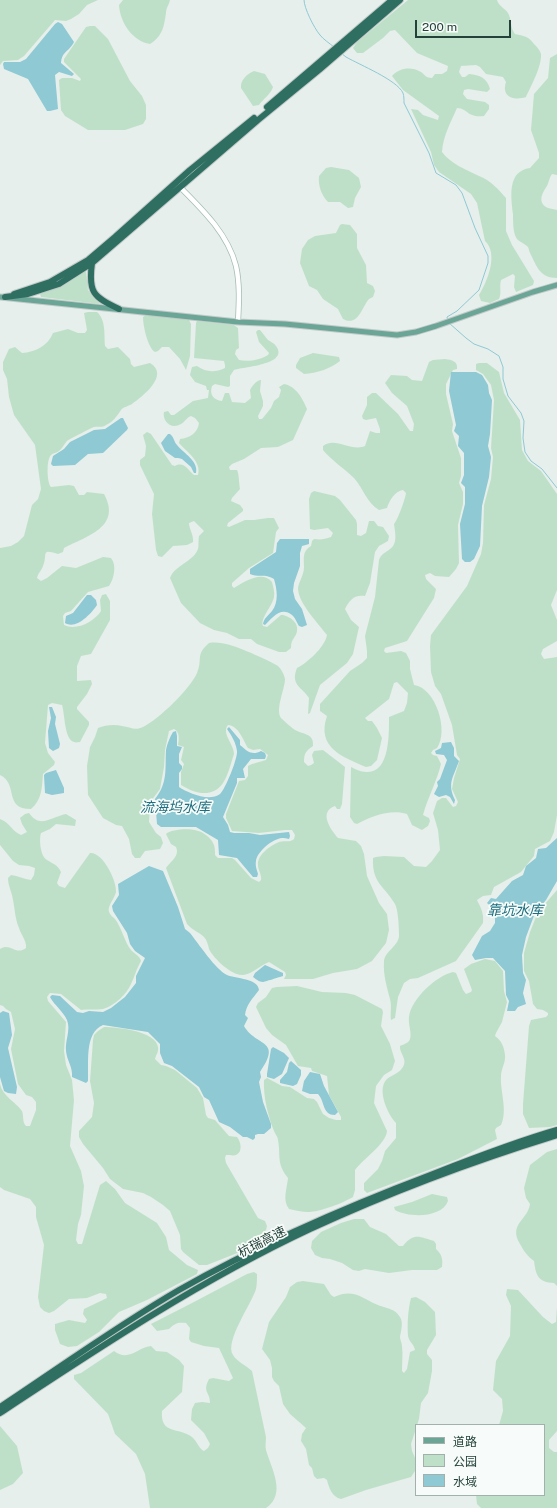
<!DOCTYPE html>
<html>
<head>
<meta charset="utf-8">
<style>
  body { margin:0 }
  #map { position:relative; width:557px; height:1508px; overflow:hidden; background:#e6efeb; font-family:"Public Sans","Noto Sans SC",sans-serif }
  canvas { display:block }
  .legend { position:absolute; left:415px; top:1424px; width:130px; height:72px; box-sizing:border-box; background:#f7fbf9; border:1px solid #a3b1ad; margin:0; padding:5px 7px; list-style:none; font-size:12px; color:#24423a }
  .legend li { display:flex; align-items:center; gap:8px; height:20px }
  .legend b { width:20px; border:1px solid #a3b1ad }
  .scale { position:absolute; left:415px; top:20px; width:96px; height:18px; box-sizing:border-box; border:2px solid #24423a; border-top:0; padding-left:5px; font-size:12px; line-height:14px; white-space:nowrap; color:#24423a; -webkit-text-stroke:3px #f7fbf9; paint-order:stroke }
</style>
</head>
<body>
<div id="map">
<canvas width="557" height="1508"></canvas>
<ul class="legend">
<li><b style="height:5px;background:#6aa596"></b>道路</li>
<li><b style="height:11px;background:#bfe0c8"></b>公园</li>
<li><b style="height:11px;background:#8ec9d4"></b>水域</li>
</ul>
<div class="scale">200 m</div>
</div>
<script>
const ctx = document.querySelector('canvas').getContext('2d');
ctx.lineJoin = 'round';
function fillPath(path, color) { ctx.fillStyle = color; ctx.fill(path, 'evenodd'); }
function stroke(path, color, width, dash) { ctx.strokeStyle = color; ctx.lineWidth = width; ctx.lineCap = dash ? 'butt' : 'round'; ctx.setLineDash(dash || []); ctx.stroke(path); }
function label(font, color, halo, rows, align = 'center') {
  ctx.font = font + ' "Public Sans","Noto Sans SC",sans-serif'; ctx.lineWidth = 3.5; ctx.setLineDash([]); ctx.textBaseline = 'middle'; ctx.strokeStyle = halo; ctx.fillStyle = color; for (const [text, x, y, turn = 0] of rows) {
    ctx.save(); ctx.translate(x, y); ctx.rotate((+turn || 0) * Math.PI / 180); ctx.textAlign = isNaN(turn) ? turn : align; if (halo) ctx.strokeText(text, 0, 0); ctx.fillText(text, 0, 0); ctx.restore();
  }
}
fillPath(new Path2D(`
  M0,0H98L87,5L79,14L71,19L66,21L55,20L24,56L18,60L3,61L0,65Z
  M123,0H170C169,5 166,8 166,13C164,26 163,36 150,44C132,41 120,22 119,5Z
  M408,0H497C499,7 507,9 509,15C512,23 510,27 515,34C524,36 528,36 534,44C537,47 540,50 541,54C542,66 531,86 526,97C514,101 501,97 506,82L503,77L486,74L480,67L476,65L461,66L459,72L462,77H465L469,74C480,75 487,78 490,89L487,92L468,89L464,90L463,94L467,99L485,102L489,105V109L484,116C467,118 469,109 457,108C451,122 443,136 442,152C451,164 465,169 479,176C490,180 499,190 506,198V231L512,245L534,281L533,285L516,292L514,287L515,276L513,274L501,280C499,287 502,293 499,299L490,303L481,301L479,295C487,282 499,254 485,241L477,203L471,194L439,172L434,165L431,152L411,109L418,110L423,115L438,120L439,116L403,90L392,76C399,68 411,66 421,72C425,75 426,78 432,78L435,74H442L447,71L448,66L417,53L395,30L390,31L383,38L363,53H357L353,48L357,42Z
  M90,26H95L108,39L130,81L142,96L146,105V119L143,124L125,130H88L65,116L61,110L59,80L62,78H72L80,81L81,79L64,62V59L86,27Z
  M557,54V175L552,174C549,178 549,182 547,186C542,193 537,203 548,208C551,209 554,209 557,210V278C540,278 537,267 530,253C529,251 529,249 528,247C523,242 517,242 515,235C513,229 513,220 513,214C511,197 507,171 530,168L539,158V153L531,130L534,94L548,78L550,58Z
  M254,71L265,74L273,87C271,94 263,99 259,105L253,106L241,88C240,80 247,74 254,71Z
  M331,167L349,170L359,178L361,187L355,198L353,207L348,208L340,202H328C321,195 318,185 319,176L326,168Z
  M342,224L350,225L357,234V248L366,265L367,283L373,286L375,291L373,297L369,299C362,307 358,327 343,319L338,309L323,299L317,290L309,286L300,263L302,249L308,240L315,236L336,233L340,225Z
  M86,271L88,290L92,296L100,304L41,297L40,294Z
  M88,312H97C106,320 104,334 105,346L108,349L118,347L130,359L131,364L134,367L150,363C170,375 143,396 132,404C129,406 123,407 121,410C117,416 113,422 106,425C102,428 99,426 94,427C91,428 70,439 67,441C64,444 63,448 59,451C57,453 53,453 51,455C46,460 47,483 51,487L69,485L74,486L79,495H84L87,492L104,494C122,527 87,536 64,548L63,552L58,554C40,548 48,554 43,566C42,570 38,573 37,578L41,581L47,578L62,566L76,568L103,557L111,558C117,565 114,579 109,586L88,592L71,611L65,613L63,616L64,625C76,631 94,622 101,611L100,600L102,595L106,594L110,601V620L91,654L81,656L77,666V681L91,680L92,684L87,694L77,707V709L89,722V725L80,742C78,742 76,743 74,742C64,739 65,714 62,705L52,703L48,705L45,743L48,753L55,762L54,765L43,774C42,787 42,800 31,809C3,809 19,784 0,775V548L11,546L18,542L24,536L32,505L38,499L41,489L35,445L14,415L9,397L7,379L3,370V362L9,349L15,347L22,353C35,352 48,346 53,333L68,329L78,333H85L87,330L84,313Z
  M146,315L185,318L189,320L191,324L190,356L186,370L180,359L169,347H162L158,351L155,352C148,348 143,326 143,317Z
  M197,321L234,325L238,328L239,348L236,350L235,354L239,360C248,362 260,360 268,355L269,353L259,342L256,332L258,330H260C263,333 265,337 268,340C271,342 274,343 276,346C290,365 241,367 234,370L230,376V386L228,387L215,384L212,386C209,395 214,400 222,401L225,393H229L232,402L245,403L251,398L250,390C252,386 257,380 261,380L260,391L263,401V406L258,416L259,419H262L271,408L274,401L279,397L281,390L279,387L284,384C296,386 303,399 307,409L293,440L278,447L261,448L244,459L232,464L229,467L230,470H237C239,473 239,484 240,489L232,498L231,501L240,505L243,509V511L228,523L227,526L229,527L245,520H254L268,518H274L279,528L276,532L273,553L249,568L232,583V586L234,588C244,582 262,570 272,582C273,587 275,592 274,597C272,607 260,618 263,626L267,627L281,615C288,615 299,622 297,631C296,638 291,638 291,648L286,652H279L257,644L251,639H239L227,633L214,630L200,623L181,603L170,578C175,565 193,562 198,549C199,545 198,540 199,536L204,531L194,521L189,523C189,529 194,535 193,542L187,545L173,546L162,557L158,556L156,550L152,514L154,494L140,465V460L145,456L146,446L143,435L147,432L151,434L172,465L175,466C184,461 188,470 194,475H198C202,462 187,452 179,443L180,439C189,438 198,433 199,423L195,418L191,416C186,418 185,422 181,424C171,430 162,421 164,412L168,411L171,415H174L193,401L208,398L209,390H207L206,386L195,382L190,375L192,367L197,366C206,372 214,373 225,368V365L224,361L194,358L196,323Z
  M313,353L339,357L340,361C330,369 317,373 304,374L296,368V365L300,358Z
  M445,359C452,360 458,361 457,369L453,370L446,384V394L453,424L452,431L461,458V476L459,483L463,492V504L458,525L459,563L456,569L449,577L435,576L430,573L425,575L426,579L436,589L434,598L407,641L385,648L384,651L386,653L401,651L406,653L410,661V669L414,685C436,688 449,731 437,748L433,750L431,753L433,755L437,756L441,764C437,781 428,797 423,815L429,818L430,821L428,826L422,830L412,825L407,814C391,809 372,816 357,824L354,823L350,817L351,767C355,769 361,772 366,772C390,774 389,733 389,717L404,711L407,703L408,693L397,682L394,683L389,699L365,718L368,721H372L377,728L382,738L377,760L371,766L366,767C343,757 316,748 327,716L320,711V704L350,671L362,663L367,658V651L365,636L375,597L379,560C381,554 385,553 390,549C398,544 395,532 394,524C398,519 405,500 406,493L403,490C395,491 389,501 387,508L379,510C367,503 363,488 354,478C344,468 332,461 323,450V446C335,436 351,452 365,446L370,431L376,433H380V429L376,418L366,420L363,419L362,416L367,405V397L372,393H376L398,414L410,431H413L414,424L407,406L392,393L385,383L391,375L407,376L412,380L422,381L429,362L433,360Z
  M479,363H487L499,372L504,393L520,420L522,450L528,461L541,471L557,494V590L551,605L557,620V641L543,649L541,654L544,659L557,657V815L554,832L550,841L535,849L534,856L521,872L494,887L491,895L483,896L477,900C481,908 484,913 483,923L456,961L418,978L410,979L404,983L398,997L395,1018L391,1020C390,1013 392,1006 390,999C387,987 383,975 384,962C384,951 400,946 399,934C399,927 398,909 395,904C384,885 372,884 373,858L376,857L384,856L404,857L414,866L426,867L432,861L440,850L438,830L433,813L437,801L442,798H446L453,807L456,806L458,802L452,789L454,778L460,759L457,755L452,725L441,694L435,686L431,672L430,646L431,635L467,586L481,554L483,543L484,505L491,479L493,457L491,448L494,400L491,385L483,374L476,370V364Z
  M314,491L335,496L340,500L356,520L357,524V535L361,536L366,533L369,521H374L378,526L383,527L389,536L388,541L379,546L375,552L370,583L365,596C354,594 349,601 345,609L351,620L359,627L353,654L347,663L320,685L310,713L308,714L309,698C302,687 290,685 297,668C307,663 325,647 327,635C318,623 298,603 298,588C299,581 304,575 304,567C304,558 302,551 311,546L312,541L314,539C321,540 325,539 331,537L333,533L328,528L314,530L310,529L309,499L311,493Z
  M209,643C216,642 223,643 230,645C241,648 268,660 278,666C281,669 284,674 285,679C285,689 275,709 281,718C283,720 293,729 295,730C304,735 314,733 313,746C306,751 304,753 304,762L308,766L311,765L314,763L312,755L314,751L323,750L345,767L342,804L340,809H337L335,806C318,812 331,830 338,838L356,841L361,846L364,854L367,876L379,903L387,914L389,930L386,943L372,961L357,969L333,973L313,979H284L286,975L285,972L269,962C260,965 253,974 243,975C232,976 214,959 209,949C208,945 207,940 204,937C199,932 193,931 187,924L166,868C171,861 180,856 176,847L171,844L166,834C171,829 191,828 198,831C203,832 211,838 213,843C215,846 215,851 215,855L218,858H232L235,860L251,878L259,882L261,880C262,875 258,870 258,865C257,855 271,845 279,842C284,840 289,843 294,839L295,835L292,830H285L259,833L232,831L226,818V814L239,781L245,780L248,776V766L252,764L266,760L268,755L260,749L253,750L248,748C243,740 239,726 228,725C221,733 234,744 234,754C231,763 228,776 223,783C212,799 194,793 181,785V772L184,764L181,760L184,747L178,745C179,739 180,732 174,729L169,731L165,750L164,767L160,789L151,801L150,807L149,822L156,833L161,837L163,843L160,849L145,851L140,858H135L132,854L129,839L122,826L116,825L103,818L88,795L87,766L90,747L95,737L98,728C105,725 115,724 122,726C130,727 135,731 143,727C159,719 190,689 197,673C203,659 195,655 209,643Z
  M29,813C40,829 51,817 66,814L76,820L75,826L56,824L50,829L41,833C39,839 40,856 47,860C53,864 57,864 61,872L57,883L59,886L65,888L90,853C103,852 117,881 116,892C115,898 107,906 109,912C110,915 113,917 115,919C122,928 124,941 131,950C135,954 140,956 141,961C136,970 135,976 131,984C127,994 114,1006 103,1009C97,1010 87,1009 81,1010L61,994L50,993L47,997L48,1001L66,1022L64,1051L66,1065L72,1080L74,1100L70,1146L81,1171L84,1186L81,1215L78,1224L76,1240L78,1244H82L100,1185L106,1181L115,1189L125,1203L157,1223L166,1237L169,1250L187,1265L198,1270L197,1274L147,1300L119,1312L99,1332L77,1346L68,1347L60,1344L55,1330V1324L69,1320L85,1323L87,1320L83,1314L84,1309L107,1298L106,1294L100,1293L87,1298L69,1299L54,1311L49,1313L44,1311L40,1307L38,1297L44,1245L36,1217V1207L30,1199L4,1190L0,1187V1084C3,1097 15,1101 22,1111C24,1116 22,1122 26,1126H30L36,1110V1102L32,1097L26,1095L18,1084L11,1049L15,1029L11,1012L6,1009L3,1006L0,1005V949C11,942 15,956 26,948C27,941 21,935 19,928C15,919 15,909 13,900C12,892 8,886 8,878L11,875C18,876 24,879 31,880L34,875L35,868L29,866L19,865L13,861L0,845V819C9,822 13,832 21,835L27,832L22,824L20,818L25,814Z
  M557,890V1125L550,1127L529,1128L523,1114V1104L529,1026L531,1020L546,1017L548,1015V1013L543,1010L537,1009L533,1004L529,981L524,971V953L530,932L538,912Z
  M485,959L495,961L503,971L504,991L507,1002L502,1022L496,1033L495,1036C502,1041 504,1047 505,1055C506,1062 501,1069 501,1076C500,1092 508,1110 501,1125L496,1128L495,1130L497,1139L458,1159L367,1193L364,1190V1183L378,1169L382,1161L385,1151L396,1138V1123C388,1115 377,1091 386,1080C391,1075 399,1074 403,1067C408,1059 399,1053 400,1046C404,1044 409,1043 410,1039C412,1033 408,1024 409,1017C411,999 436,976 453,972L456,973L463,990L466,994L471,992L472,990L464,969L471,964Z
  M297,986L322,992L346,993L355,995L382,1009L383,1012L381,1026L390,1044L395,1061L392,1070L384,1075L376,1086L374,1103L387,1131C386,1144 363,1159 355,1170V1190L353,1197C343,1203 320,1212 308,1212C302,1212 295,1210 289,1209C282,1200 287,1189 288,1178C276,1163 281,1156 278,1140C278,1137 275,1134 274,1131C268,1116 263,1096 264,1080L267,1078L282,1086L290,1087L307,1098L314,1099L317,1102L323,1114L329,1118L336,1120H341V1117L329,1095L327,1076L312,1071L311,1068L298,1066L286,1045L272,1035L266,1028L256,1007L258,1003L266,997L272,988L277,987Z
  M104,1027C117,1027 156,1031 158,1047C159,1051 156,1055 155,1059L161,1065L166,1066L175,1070L197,1088L203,1098L206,1115L208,1118L215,1120L229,1136L237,1137C241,1142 243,1152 236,1155C234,1156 229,1155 226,1155L225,1158L226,1163L258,1218L265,1221L267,1226L266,1230L240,1252L207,1265H199L183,1252L181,1249L180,1235L170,1211L163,1205L151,1197L143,1193L123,1189L110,1179L103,1168L83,1144L79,1137V1131L92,1117L94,1103L90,1081L93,1040L94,1035L98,1031Z
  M557,1149V1286L554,1283C538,1282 536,1276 534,1261C527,1256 524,1251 520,1244C508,1224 528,1220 530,1204L526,1198L524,1188L530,1165L547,1152Z
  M432,1194L447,1197L448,1201C442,1218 409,1218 395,1210L394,1207L412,1202Z
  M354,1219H364L370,1227L386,1234L399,1246H403C414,1232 420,1237 434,1241L436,1244V1249C442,1254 443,1260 442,1267L437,1270H412L389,1273L365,1269L359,1271L353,1270L342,1263L330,1259L322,1258L315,1255L311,1248L312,1241L321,1232L341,1223Z
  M254,1272L257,1274C257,1279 257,1284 256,1289C252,1303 224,1342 233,1355C237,1362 246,1365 252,1371L266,1437C266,1441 265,1446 266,1450C271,1468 287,1494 266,1508H150L145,1474L136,1454L115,1434L108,1414L74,1379V1375L81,1373L114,1351C129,1362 136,1348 151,1346L156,1351L167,1352L179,1360L184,1366L182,1392L162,1411C160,1435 179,1427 192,1437C197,1441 199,1449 204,1451L208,1448L210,1444L204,1433L191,1420L192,1409L195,1403L202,1402L210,1403C210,1391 202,1393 209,1379L213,1378L229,1381L233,1378L219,1348L204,1346L191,1342L189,1339L190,1328L186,1323C178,1322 175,1323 169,1329L157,1331L151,1324L192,1303L247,1274Z
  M303,1281L324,1284L331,1295L334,1297C353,1288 362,1298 378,1305C387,1309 396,1308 401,1319C403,1324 401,1331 400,1337C400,1340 402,1343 402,1346C403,1354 402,1363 402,1371L404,1373L407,1369L410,1352L415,1350C414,1344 409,1342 408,1336C407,1325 408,1309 411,1298L416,1297L425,1302L435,1312L436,1335L427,1350V1354L432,1360V1371L428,1393L421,1403L419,1419L411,1444L412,1451L416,1460L415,1471L411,1477L366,1490L341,1499C332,1497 329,1488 327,1480L324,1478L317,1479L314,1476L312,1468L309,1465L306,1449L301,1441L302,1434L306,1428L290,1414L283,1404L279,1386L274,1381L272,1377V1368L270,1360L262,1349L269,1322L286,1297L290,1287L297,1282Z
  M507,1289L518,1290L543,1317L552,1324L556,1322L557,1307V1431L549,1440V1448L554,1452H557V1508H481L477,1504L476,1495H544V1425H499L503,1411L502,1399L493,1390L496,1361L510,1336L511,1306L506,1295Z
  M0,1426L17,1446L23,1473L13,1484L0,1490Z`), '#bfe0c8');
fillPath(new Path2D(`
  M58,22L62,24L74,42C69,52 62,51 61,63L74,74L72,76L59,72L55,75L58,109L50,111H47L28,79L4,69L3,64L4,62H20L26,59L55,24Z
  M451,372H476L482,375L488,385L489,393L492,400L490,434L488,446L491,457L489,477L482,506L480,546L474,559L470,562H465L462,559L460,524L465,504V487L461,483L464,475V453L458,446L459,436L454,431L456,425L449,391Z
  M121,418H123L128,428L127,430L103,453L88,454L75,465L53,466L51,464L53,456L64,449L70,442L94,430L105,429Z
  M168,434H170C174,437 174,442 177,445C183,453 199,461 196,473H194L191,467L182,459L178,458H175L165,451L161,443Z
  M280,539H309V544L302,546L300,553V566L294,583L293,591L295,599L302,609L307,625L302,627L299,626C297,623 295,617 292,615C281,606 272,618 265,625L263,624C264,618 268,616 272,611C279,602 277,589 274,579C264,573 260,578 250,574V569L276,552L277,543Z
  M87,595H91L96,600L97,605C91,614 76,630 65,623L66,616L73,613Z
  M49,707H52L56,717L55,724L60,744L59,748L53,751L49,748L48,731L51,718Z
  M229,727L240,740V745C247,751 252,756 261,751L265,753L266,756L265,759H251L243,769L245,778H237V783L223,817L228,825L230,832L234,833H249L260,835L289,832L290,836L289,839C286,838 284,838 282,838C272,839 257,852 256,861C255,866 257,870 258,874L257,877H253L237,858L219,855L218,840L196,827H161L157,824L155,799C168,783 165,769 166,750C167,744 170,737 173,732L176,731L177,736V746L182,747L179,754V763L182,766V769L179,773V787C188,793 209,802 220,794C225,790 238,758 237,751C236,743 232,736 227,729Z
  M451,742L454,748V756L459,761C453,778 447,783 455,800L454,804L450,797L446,795L439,797L434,794L438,786L437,782L440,779L447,760L444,755L436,754L435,751L441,748L442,743Z
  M56,770L64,788V793L52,795L45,793L44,775L46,773Z
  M557,838V881L546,900L535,913L526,937L522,955L523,973L526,980L523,993L526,1004L518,1007L515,1011H507L509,1001L506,995L505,971L493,958H486L475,960L472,955L482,936L490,931L495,923V910L487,903L491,898L496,899L512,881L523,875L526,866L536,858L538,849L546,848Z
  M149,866L163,871L178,907L185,929L190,933C198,943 216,970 227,975C236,979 258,978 259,990C253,998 246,1005 245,1015L248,1018L244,1026C256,1047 283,1039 260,1072L261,1077L259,1082L263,1102L271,1124V1128L264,1134H258L255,1135V1138L253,1140L247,1137H243L230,1127L219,1122L209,1100L204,1097L199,1087L172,1066L164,1063L160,1053V1044L148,1032L103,1025C84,1033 89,1063 88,1081L86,1083L72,1077C73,1067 67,1061 66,1051C65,1040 71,1030 67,1020C63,1011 55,1006 50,997L52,995L60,996L77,1012L83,1013L89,1011L103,1012L111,1008L125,997L136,983V976L145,958L135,951L130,944L127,933L113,911L112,906L119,895L118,884Z
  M265,965L283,973V976C280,977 264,982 263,982C259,982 256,979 253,977L255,973Z
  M3,1011L9,1013L12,1035L8,1048L17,1087L16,1094L8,1093L4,1091L0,1077V1013Z
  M273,1047L284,1053L289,1058L282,1074L274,1079L267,1077V1074L271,1049Z
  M291,1061L301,1070V1075L297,1084L293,1086L280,1083V1080L287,1072L289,1063Z
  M310,1072L320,1074L324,1086L338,1112L335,1115C322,1115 325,1101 318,1094H310L302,1091L304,1081Z`), '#8ec9d4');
stroke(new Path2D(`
  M304,0C304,8 314,28 320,35C323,39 329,43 334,47
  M341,53L346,57C360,65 397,80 403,93C404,96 404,100 404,103L429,153L436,173L456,185L462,193L475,228L488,256V263L479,290L457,311L447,317L448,321
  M449,323L466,338L474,344L488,349L499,356L503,367V379L508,396L521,413L524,421L523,438L525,452L531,461L542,469L557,488`), '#8ec9d4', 1);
const secondary = new Path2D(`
  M180,187C202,209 228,234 236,266C240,284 239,303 238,322`);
const primary = new Path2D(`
  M0,297L238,322L285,324L397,335L416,332L436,326L533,292L557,285`);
const highway = new Path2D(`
  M267,107L392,0
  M92,263C88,292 93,297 119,309
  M14,294L50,282L88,260L115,237L190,170L254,118
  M5,297L28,294L59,284L92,263L258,120L319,70L400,0
  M0,1407C59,1368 117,1326 179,1290C260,1244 346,1207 433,1174C474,1158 515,1142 557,1130
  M0,1413C100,1347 201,1280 310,1229C390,1192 473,1161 557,1135`);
stroke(secondary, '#a4bbb3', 6);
stroke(primary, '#c2cac8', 7);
stroke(highway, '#c2cac8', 8);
stroke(secondary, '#fff', 4.5);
stroke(primary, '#6aa596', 5);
stroke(highway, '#2f6f62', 6);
label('13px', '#24423a', '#f7fbf9', [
  ["杭瑞高速",262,1242,-27]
]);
label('italic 14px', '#1c6f80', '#f7fbf9', [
  ["流海坞水库",175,808],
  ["靠坑水库",515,911]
]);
</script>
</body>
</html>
